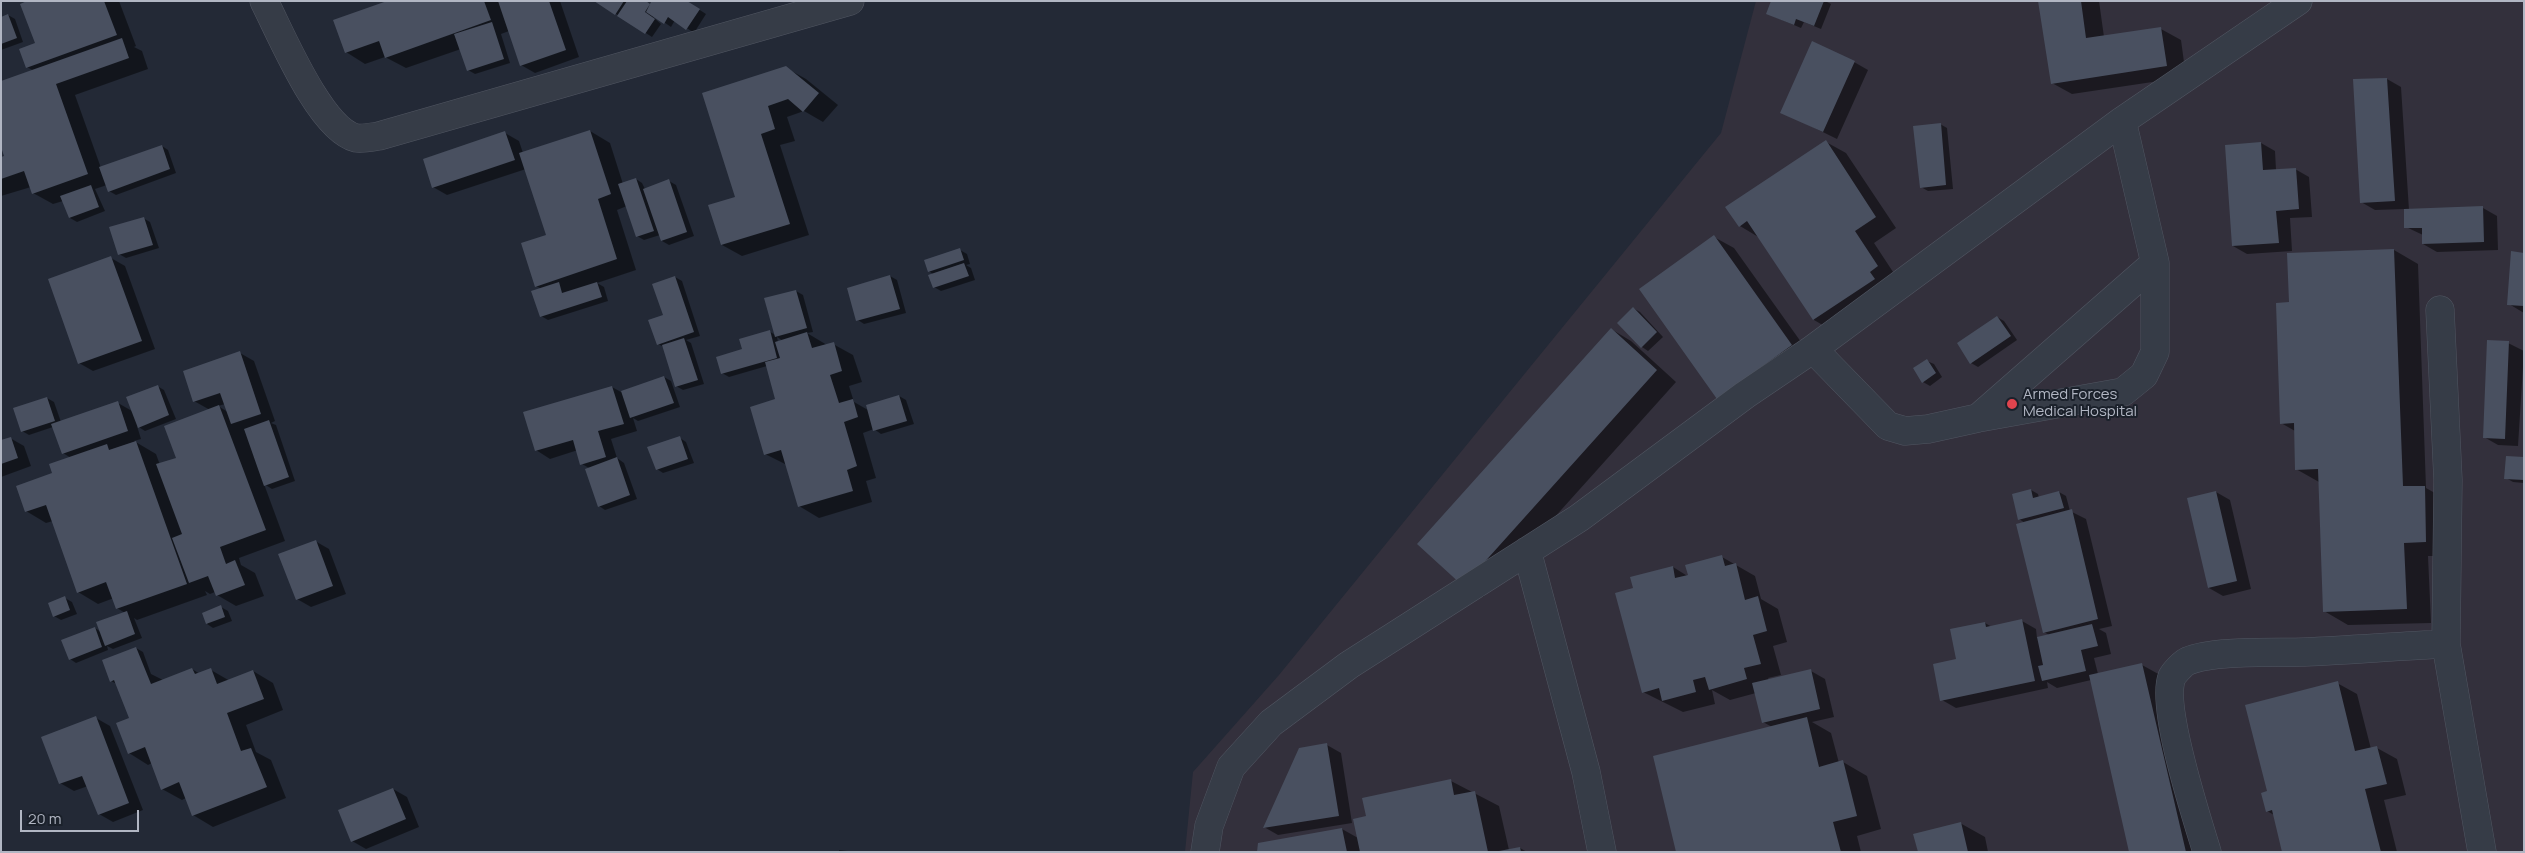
<!DOCTYPE html>
<html>
<head>
<meta charset="utf-8">
<style>
  body { margin:0 }
  #map { position:relative; width:2525px; height:853px; overflow:hidden; background:#232936; font-family:Manrope,sans-serif }
  canvas { display:block }
  .frame { position:absolute; inset:0; border:2px solid #b1b6c3; pointer-events:none }
  .scale { position:absolute; left:20px; top:810px; width:119px; height:22px; box-sizing:border-box; border:2px solid #b1b6c3; border-top:0; padding-left:6px; font-size:15px; line-height:18px; white-space:nowrap; color:#b1b6c3; -webkit-text-stroke:4px #1b212b; paint-order:stroke }
</style>
</head>
<body>
<div id="map">
<canvas width="2525" height="853"></canvas>
<div class="frame"></div>
<div class="scale">20 m</div>
</div>
<script>
const ctx = document.querySelector('canvas').getContext('2d');
ctx.lineJoin = 'round';
function fillPath(path, color) { ctx.fillStyle = color; ctx.fill(path, 'evenodd'); }
function stroke(path, color, width, dash) { ctx.strokeStyle = color; ctx.lineWidth = width; ctx.lineCap = dash ? 'butt' : 'round'; ctx.setLineDash(dash || []); ctx.stroke(path); }
function label(font, color, halo, rows, align = 'center') {
  ctx.font = font + ' Manrope,sans-serif'; ctx.lineWidth = 4; ctx.setLineDash([]); ctx.textBaseline = 'middle'; ctx.strokeStyle = halo; ctx.fillStyle = color; for (const [text, x, y, turn = 0] of rows) {
    ctx.save(); ctx.translate(x, y); ctx.rotate((+turn || 0) * Math.PI / 180); ctx.textAlign = isNaN(turn) ? turn : align; if (halo) ctx.strokeText(text, 0, 0); ctx.fillText(text, 0, 0); ctx.restore();
  }
}
fillPath(new Path2D(`
  M1756,1H2524V852H1185L1193,772L1279,675L1721,133Z`), '#33303c');
fillPath(new Path2D(`
  M31,1H119L136,46L134,47L142,51L148,69L75,95L101,168L162,146L168,150L176,173L116,195L109,191L107,185L95,189L105,211L77,222L70,218L63,201L53,204L33,193L31,187L1,196V158L6,157L34,71L27,67L36,44Z
  M391,1H560L579,57L535,73L521,65L509,31L501,34L510,63L475,74L468,70L461,49L406,68L385,57L365,64L346,52Z
  M596,1H645L651,5L686,1L706,14L694,33L675,20L671,27L655,16L653,17L661,24L652,37Z
  M1773,1H1825L1831,4L1821,29L1804,22L1801,28L1775,17Z
  M2040,1H2099L2104,37L2161,29L2181,40L2186,77L2072,94L2052,83Z
  M8,15L15,19L23,42L1,50V18Z
  M1854,62L1868,70L1837,139L1782,112Z
  M786,68L806,79L838,105L823,122L804,111L787,117L795,141L780,145L809,235L742,256L722,245L736,198L703,94Z
  M2387,79L2401,87L2409,210L2483,208L2497,216L2498,250L2437,252L2423,244V235L2406,227L2405,209L2375,210L2361,202Z
  M1940,124L1947,128L1953,189L1928,191L1921,187Z
  M590,131L610,143L623,184L636,179L642,183L645,189L669,181L676,185L694,236L669,245L662,241L660,235L644,240L637,236L627,206L617,210L636,270L597,283L604,287L608,301L548,320L541,316L542,289L536,286L547,236L526,169L447,195L433,187L505,133L519,141L523,153Z
  M1826,142L1846,153L1896,228L1874,243L1897,278L1833,331L1814,320L1760,238L1740,226L1727,207Z
  M2261,143L2275,151L2276,170L2295,169L2309,177L2312,217L2290,218L2292,251L2247,254L2233,246Z
  M143,218L150,222L159,248L126,258L119,254Z
  M1714,237L1734,248L1811,356L1717,398Z
  M960,250L967,254L970,264L966,265L971,268L975,280L941,291L934,287V275L929,271Z
  M2394,250L2418,264L2426,488L2449,501L2450,556H2428L2431,623L2348,625L2324,611L2319,482L2296,469L2295,431L2281,423Z
  M2524,254V313L2509,304Z
  M111,258L125,266L155,349L93,371L79,363Z
  M890,276L897,280L906,313L864,324L858,320Z
  M675,277L682,281L700,336L686,340L691,343L704,384L683,390L676,386L664,347L658,344Z
  M796,291L803,295L813,332L807,333L827,345L833,344L853,355L862,382L849,386L854,402L868,410L899,396L906,400L914,424L881,434L874,429L863,433L876,478L866,481L872,502L819,518L799,506L787,465L765,454L777,400L767,366L729,377L722,373L743,350L769,331L775,335ZM777,337L783,341L778,342Z
  M1633,308L1640,312L1663,337L1648,351L1642,347Z
  M1997,317L2004,321L2017,340L1978,367L1971,363Z
  M1611,329L1631,341L1676,382L1483,597L1463,585Z
  M2508,343L2524,351L2518,446L2498,445L2484,437Z
  M240,353L254,361L275,421L271,423L276,425L295,481L272,489L264,484L285,541L239,558L241,565L255,573L264,596L236,606L217,595L215,592L210,594L205,591L207,595L137,620L134,618L142,638L113,649L107,646L108,650L76,663L70,659L95,628L101,632L125,613L117,608L114,598L98,604L78,592L53,521L46,523L26,511L54,474L71,458L63,453L53,427L29,435L22,431L47,398L54,402L61,422L118,403L132,411L157,386L164,390L176,419L145,431L137,426L141,439L134,441L156,454L160,465L177,458L210,410L194,401ZM225,404L228,412L218,406Z
  M1927,361L1934,364L1942,377L1930,386L1923,382Z
  M664,377L671,381L680,407L638,421L633,418L637,431L611,439L617,458L624,463L637,499L605,510L599,506L589,468L582,464L578,450L550,459L536,450L612,387L621,392Z
  M10,438L24,446L31,466L1,477V441Z
  M680,438L686,442L694,463L663,473L657,469Z
  M2524,458V483L2513,482L2506,478Z
  M2031,490L2038,494L2039,498L2059,492L2066,496L2070,511L2086,519L2112,626L2099,629L2106,633L2111,654L2094,658L2098,674L2142,665L2162,676L2202,852H2131L2091,680L2057,688L2047,682L2048,688L1956,708L1942,700L1958,660L1985,623L1992,627L2022,621L2036,629L2037,638L2049,635L2044,632L2025,523L2019,519Z
  M2216,492L2230,500L2251,589L2223,596L2209,588Z
  M315,541L329,549L346,594L311,607L297,599Z
  M1722,557L1755,576L1761,599L1778,609L1787,642L1773,646L1781,675L1768,678L1769,680L1811,671L1825,679L1834,717L1812,722L1831,733L1839,763L1843,762L1867,776L1881,829L1857,836L1861,852H1677L1772,727L1763,722L1756,693L1730,700L1712,690L1715,704L1683,712L1643,692L1635,589L1673,567L1689,577Z
  M65,598L72,602L77,614L61,620L54,616Z
  M221,607L228,611L232,621L213,628L207,624Z
  M136,648L143,652L151,674L163,680L192,669L200,674L211,670L230,681L253,671L273,683L283,710L246,725L256,752L271,760L286,798L213,827L193,815L186,798L182,800L162,789L152,763L148,765L129,753L130,718L117,684L111,681Z
  M2337,683L2357,694L2371,749L2377,748L2397,759L2406,795L2384,800L2397,852H2284L2274,815L2267,811L2268,792Z
  M96,718L110,726L143,810L113,822L99,814L88,786L74,791L60,783Z
  M1327,745L1341,753L1352,823L1278,835L1264,827Z
  M1451,781L1499,806L1509,850L1520,848L1527,852H1259L1342,829L1358,838L1368,817Z
  M393,789L407,797L419,827L366,849L352,841Z
  M1960,823L1985,837L1988,852H1919Z
  M839,850L856,852H839Z`), '#0007');
fillPath(new Path2D(`
  M27,1H104L117,35L26,68L19,49L35,43L20,4Z
  M387,1H484L491,20L385,58L379,41L345,53L333,20Z
  M498,1H549L566,50L520,66Z
  M594,1H624L615,15Z
  M627,1H646L650,4L645,12L655,19L645,34L617,16Z
  M650,1H687L700,9L686,30L668,17L664,24L646,12L651,2Z
  M1771,1H1824L1814,26L1796,19L1794,25L1766,14Z
  M2038,1H2081L2086,38L2161,27L2167,66L2051,84Z
  M8,14L17,38L1,44V17Z
  M492,22L504,59L467,71L454,34Z
  M122,38L129,58L56,84L88,174L32,194L24,171L1,179V157L4,156L1,147V81Z
  M1812,41L1855,61L1823,132L1780,113Z
  M786,66L819,93L803,112L788,99L768,106L775,129L761,134L790,224L721,245L708,205L735,197L702,93Z
  M2387,78L2395,201L2360,203L2353,79Z
  M1941,123L1946,185L1920,188L1913,126Z
  M590,130L611,194L598,199L617,259L535,287L521,243L546,235L519,153Z
  M505,131L515,160L432,188L423,159Z
  M1826,140L1876,217L1855,231L1878,266L1870,272L1875,279L1813,320L1747,221L1739,227L1725,207Z
  M2261,142L2263,170L2296,168L2299,209L2276,211L2279,243L2232,246L2225,145Z
  M162,145L170,169L108,192L99,167Z
  M636,178L654,231L636,237L618,184Z
  M669,179L687,232L661,241L643,189Z
  M91,185L99,207L69,218L60,196Z
  M2483,206L2484,242L2422,244V228H2404V209Z
  M144,217L153,245L118,255L109,227Z
  M1714,235L1792,345L1717,399L1639,289Z
  M960,248L964,260L928,272L924,260Z
  M2394,249L2403,486H2425L2426,542L2404,543L2407,609L2323,612L2318,469L2295,470L2294,423L2280,424L2276,303L2289,302L2287,253Z
  M2511,251L2524,253V306L2507,305Z
  M111,256L142,341L78,364L48,279Z
  M964,263L969,276L933,288L928,275Z
  M890,275L900,309L856,321L847,288Z
  M675,276L694,332L657,345L648,320L663,315L652,284Z
  M559,282L562,293L597,282L602,297L540,317L531,291Z
  M796,290L807,328L775,337L764,298Z
  M1633,307L1657,332L1641,348L1617,323Z
  M1997,316L2011,336L1970,364L1957,343Z
  M1611,328L1657,370L1463,586L1417,544Z
  M770,330L777,358L721,374L716,357L742,349L739,339Z
  M807,332L812,348L834,342L842,371L830,375L839,403L853,399L858,417L844,422L857,466L847,470L853,491L798,507L781,450L764,455L750,407L775,399L765,362L780,358L775,342Z
  M684,338L698,380L675,387L662,345Z
  M2487,340L2509,341L2505,439L2483,438Z
  M240,351L261,414L231,424L220,393L193,402L183,371Z
  M1927,359L1936,373L1922,383L1913,368Z
  M664,376L674,403L630,418L621,391Z
  M158,385L169,415L138,428L126,397Z
  M612,386L624,424L598,431L606,457L580,465L573,440L535,451L523,412Z
  M899,395L907,421L873,431L866,405Z
  M47,397L55,421L21,432L13,408Z
  M118,401L128,431L62,454L51,424Z
  M219,405L266,530L220,547L226,564L235,560L245,585L216,596L208,576L189,583L172,538L182,534L156,464L176,458L164,426Z
  M269,420L289,477L264,486L244,429Z
  M680,436L688,459L656,470L647,447Z
  M11,437L18,458L1,464V440Z
  M136,441L187,584L116,609L106,582L77,593L46,505L25,512L16,486L52,473L49,464L107,444L109,450Z
  M2506,456L2524,457V480L2504,479Z
  M617,457L630,495L598,507L585,469Z
  M2031,489L2033,498L2059,491L2064,508L2018,520L2012,494Z
  M2216,491L2237,581L2208,588L2187,498Z
  M2072,509L2098,619L2043,633L2016,524Z
  M316,540L333,586L296,600L278,554Z
  M1722,555L1725,566L1736,563L1745,600L1758,596L1767,631L1753,635L1761,664L1744,668L1747,679L1709,690L1705,677L1693,680L1696,692L1662,701L1659,688L1642,693L1615,593L1633,588L1630,577L1673,566L1675,578L1688,575L1685,565Z
  M65,596L70,610L53,617L48,603Z
  M221,605L225,617L206,624L202,613Z
  M127,611L135,634L105,646L96,622Z
  M2022,619L2035,681L1940,701L1933,664L1956,659L1950,629L1985,622L1986,627Z
  M2092,624L2098,646L2081,650L2086,671L2042,681L2038,666L2043,665L2037,637Z
  M95,627L102,647L69,660L61,640Z
  M136,647L151,684L192,668L195,674L211,668L217,684L253,670L264,699L227,713L241,751L251,748L267,787L192,816L179,782L161,790L145,747L128,754L116,723L129,718L114,680L110,682L102,660Z
  M2142,663L2186,852H2129L2089,675Z
  M1811,669L1820,709L1762,723L1752,683Z
  M2338,681L2355,751L2377,746L2387,784L2365,789L2381,852H2282L2272,810L2266,812L2261,793L2267,791L2245,705Z
  M96,716L129,803L98,815L82,776L59,784L41,737Z
  M1807,717L1819,767L1843,760L1857,816L1833,822L1841,852H1676L1653,756Z
  M1327,743L1339,816L1263,828L1299,748Z
  M1451,779L1454,795L1475,791L1488,852H1360L1353,819L1366,816L1362,798Z
  M393,788L406,819L351,842L338,810Z
  M1961,822L1968,852H1918L1913,834Z
  M1342,828L1347,852H1257L1258,843Z
  M1520,847L1521,852H1499V851Z`), '#495060');
const street = new Path2D(`
  M264,1C281,34 320,129 356,138C363,139 372,137 379,136L850,1
  M1813,349L1888,426L1905,431L1928,429L1978,418L2123,392L2144,375L2155,352V263L2122,121
  M1978,418L2155,263
  M1527,551L1586,772L1602,852
  M2446,644L2482,852
  M1205,852L1209,826L1231,767L1271,723L1349,665L1579,518L1745,395L1813,349L2122,121L2298,1
  M2207,852C2197,819 2160,706 2172,677C2174,673 2183,663 2188,661C2213,650 2275,653 2305,652C2352,650 2399,646 2446,644L2448,480L2440,310`);
stroke(street, '#515662', 29);
stroke(street, '#363c47', 28);
for (const [x, y, r, color] of [
  [2012,404,6,"#e0444e"]
]) { const dot = new Path2D(); dot.arc(x, y, r, 0, 2 * Math.PI); ctx.fillStyle = color; ctx.fill(dot); stroke(dot, '#1b212b', 2); }
label('15px', '#b1b6c3', '#1b212b', [
  ["Armed Forces",2023,395],
  ["Medical Hospital",2023,412]
], 'left');
</script>
</body>
</html>
